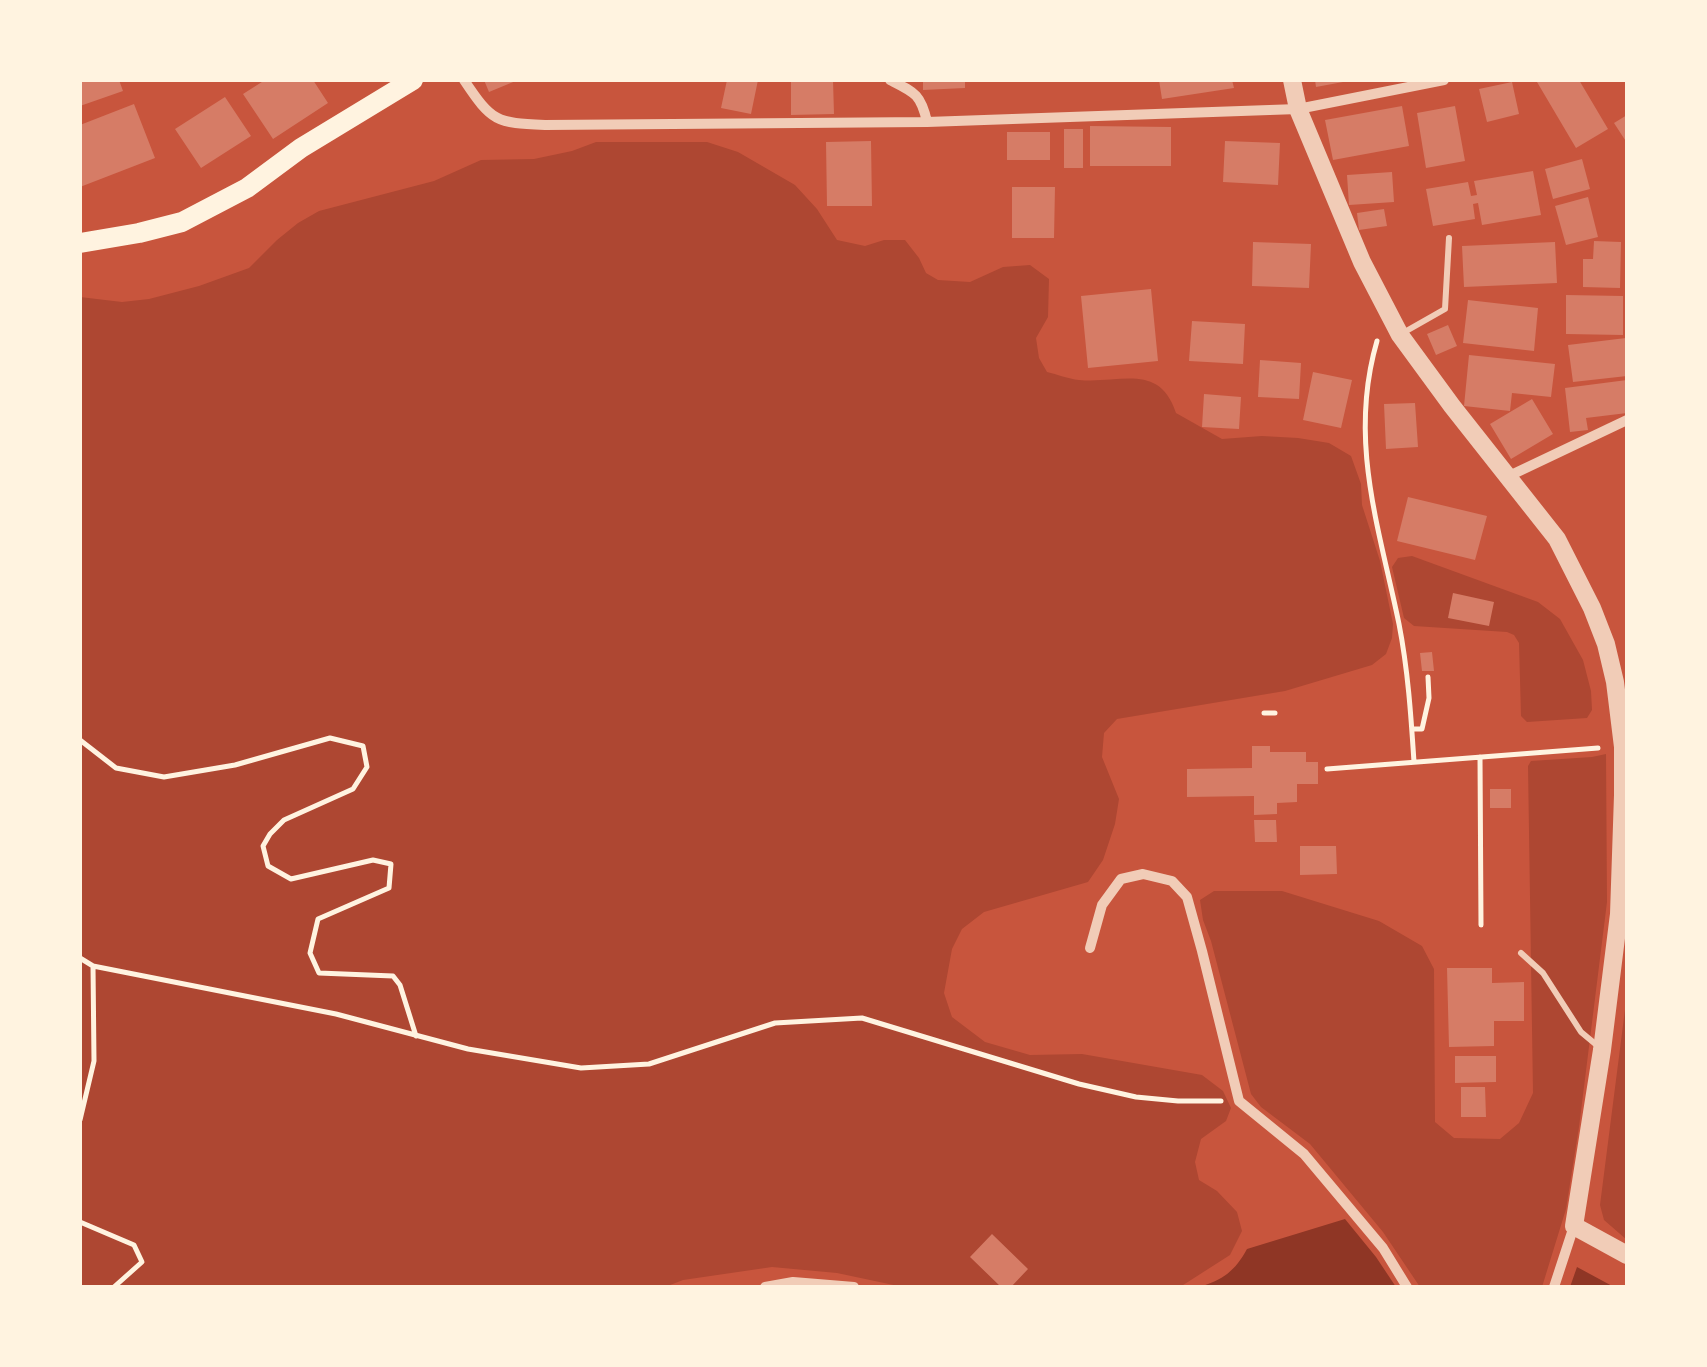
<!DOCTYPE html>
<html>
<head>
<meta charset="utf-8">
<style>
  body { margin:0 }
  #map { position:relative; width:1707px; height:1367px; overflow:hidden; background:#c8553d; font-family:Cabin,sans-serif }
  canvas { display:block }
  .frame { position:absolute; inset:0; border:82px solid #fff3e0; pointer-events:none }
</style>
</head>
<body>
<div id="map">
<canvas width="1707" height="1367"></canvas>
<div class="frame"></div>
</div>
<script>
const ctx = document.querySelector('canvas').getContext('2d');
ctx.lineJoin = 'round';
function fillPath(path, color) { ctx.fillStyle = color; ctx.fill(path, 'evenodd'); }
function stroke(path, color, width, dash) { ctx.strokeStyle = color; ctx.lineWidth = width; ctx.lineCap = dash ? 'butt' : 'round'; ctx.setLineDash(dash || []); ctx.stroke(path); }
fillPath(new Path2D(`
  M596,142H707L738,152L795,185L817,209L837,240L865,246L884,240H905L919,258L926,273L938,280L970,282L1003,267L1030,265L1049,279L1048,317L1036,338L1039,358L1047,372C1057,374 1068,379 1079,380C1120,384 1159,362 1176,413L1222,439L1262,436L1298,438L1329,443L1351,456L1361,484L1362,505L1380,561L1393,624L1392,638L1386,654L1372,665L1285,691L1117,719L1104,733L1102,757L1119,799L1115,824L1103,860L1088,882L984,912L962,929L952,949L944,993L952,1017L985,1042L1030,1055L1082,1054L1202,1075L1223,1091L1231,1108L1226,1121L1201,1139L1195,1162L1199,1180L1217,1191L1237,1212L1242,1231L1230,1255L1180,1287H903L837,1273L772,1267L683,1280L665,1287H80V297L122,302L149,299L199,286L249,268L277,240L298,223L319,211L434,181L481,160L534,159L572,151Z
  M1412,556L1538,602L1560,619L1583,660L1591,691L1592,710L1587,718L1527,722L1521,716L1519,643L1514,635L1507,632L1414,626L1404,618L1392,567L1398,558Z
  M1606,754L1607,902L1579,1127L1566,1209L1542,1287H1420L1383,1232L1310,1144L1261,1107L1251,1094L1211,941L1203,920L1200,900L1214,891H1282L1379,921L1422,946L1434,969L1435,1122L1454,1138L1500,1139L1519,1123L1533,1093L1528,766L1531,761L1592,757Z
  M1627,994V1240L1604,1220L1600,1205Z`), '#ae4732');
fillPath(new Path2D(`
  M1345,1219L1376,1257L1396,1287H1199C1223,1280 1235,1271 1247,1249Z
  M1577,1267L1614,1287H1570Z`), '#8f3625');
fillPath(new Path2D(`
  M80,80H119L123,91L80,106Z
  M265,80H313L328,103L273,139L243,94Z
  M484,80H518L489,92Z
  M727,80H758L751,114L721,108Z
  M791,80H833L834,114L791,115Z
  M923,80H965V88L923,90Z
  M1159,80H1232L1234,88L1162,99Z
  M1315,80H1343V82L1316,87Z
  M1540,80H1579L1608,129L1576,148L1537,82Z
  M1512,82L1519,114L1487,122L1479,89Z
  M225,97L251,136L201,168L175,129Z
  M134,104L155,158L80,187V125Z
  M1402,106L1409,146L1333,160L1325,120Z
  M1455,106L1465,161L1426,168L1417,113Z
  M1627,115V143L1614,123Z
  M1090,126L1171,127V166H1090Z
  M1064,129H1083V168H1064Z
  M1007,132H1050V160H1007Z
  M871,141L872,206H827L826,142Z
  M1225,141L1280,143L1278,185L1223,182Z
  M1582,159L1590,189L1553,199L1545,169Z
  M1533,171L1541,215L1482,225L1478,203L1473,204L1475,219L1433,226L1426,189L1468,182L1471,196L1477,195L1474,181Z
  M1392,172L1394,202L1349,205L1347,175Z
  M1012,187H1055L1054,238H1012Z
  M1588,197L1598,237L1566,245L1555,206Z
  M1384,209L1387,226L1359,230L1357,213Z
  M1594,241L1621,242L1620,288L1583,287V259H1593Z
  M1253,242L1311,244L1309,288L1252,286Z
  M1555,242L1557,283L1464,287L1462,246Z
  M1151,289L1158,361L1088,368L1081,296Z
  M1566,295L1623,296V335L1566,334Z
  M1468,300L1538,308L1534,351L1463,343Z
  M1192,321L1245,324L1243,364L1189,361Z
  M1448,325L1457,346L1436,355L1427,334Z
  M1626,338L1627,376L1573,382L1568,345Z
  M1469,355L1555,364L1551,397L1512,393L1510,411L1464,406Z
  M1260,360L1301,363L1299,399L1258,397Z
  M1313,372L1352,380L1341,428L1303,420Z
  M1627,380V413L1586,418L1588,430L1570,432L1565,388Z
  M1204,394L1241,397L1239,429L1202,427Z
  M1532,399L1553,434L1511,459L1490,424Z
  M1415,403L1418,447L1386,449L1384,404Z
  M1408,497L1487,516L1475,560L1397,541Z
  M1453,593L1494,602L1489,626L1448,618Z
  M1432,652L1434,671H1422L1420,653Z
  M1252,746H1270V752H1306V762H1318V784H1297V802L1277,803V814L1254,815V796L1187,797V769L1252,768Z
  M1490,789H1511V808H1490Z
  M1254,820H1276L1277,842H1255Z
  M1300,846H1336L1337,874L1300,875Z
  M1447,968H1492V983L1524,982V1021H1494V1046L1449,1047Z
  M1455,1056H1496V1082L1455,1083Z
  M1461,1087H1485L1486,1117H1461Z
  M992,1234L1028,1269L1011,1287H1001L970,1257Z`), '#d67c66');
stroke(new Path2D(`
  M1377,341C1348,440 1379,527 1399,624C1408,670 1411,716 1414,762
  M1264,713H1275
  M1413,729H1422L1429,698L1428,677
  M80,740L116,768L164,777L235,765L330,738L363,746L367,767L353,789L284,820L270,834L263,846L268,866L291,879L373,860L391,864L389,888L318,919L310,953L319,973L393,976L400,985L416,1036
  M1480,757L1481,925
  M1327,769L1598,748
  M80,958L93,966L336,1014L468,1049L581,1068L649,1064L775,1023L862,1018L1079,1084L1136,1097L1178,1101H1221
  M80,1120L94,1061L93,966
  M80,1222L134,1245L142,1262L114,1287`), '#fff3e0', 5);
stroke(new Path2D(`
  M1401,334L1445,309L1449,238
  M1521,953L1543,973L1581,1032L1599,1047`), '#f1ccb7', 6);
stroke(new Path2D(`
  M464,80C492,122 496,123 545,125L927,122L1298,109L1444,80
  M890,80C914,92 921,94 927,122
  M1509,476L1627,420
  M1090,948L1102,905L1121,879L1143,874L1172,881L1187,897L1202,951L1239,1101L1304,1154L1383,1248L1407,1287
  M765,1287L793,1282L854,1287
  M1554,1287L1574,1226`), '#f1ccb7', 10);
stroke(new Path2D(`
  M1292,80L1298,109L1362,262L1400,335L1452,406L1557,539L1592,608L1606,644L1615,682L1623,747V795L1619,914L1602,1050L1574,1226L1627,1255`), '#f1ccb7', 18);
stroke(new Path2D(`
  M80,243L139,233L182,222L247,188L301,148L413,80`), '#fff3e0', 20);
</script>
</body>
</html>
